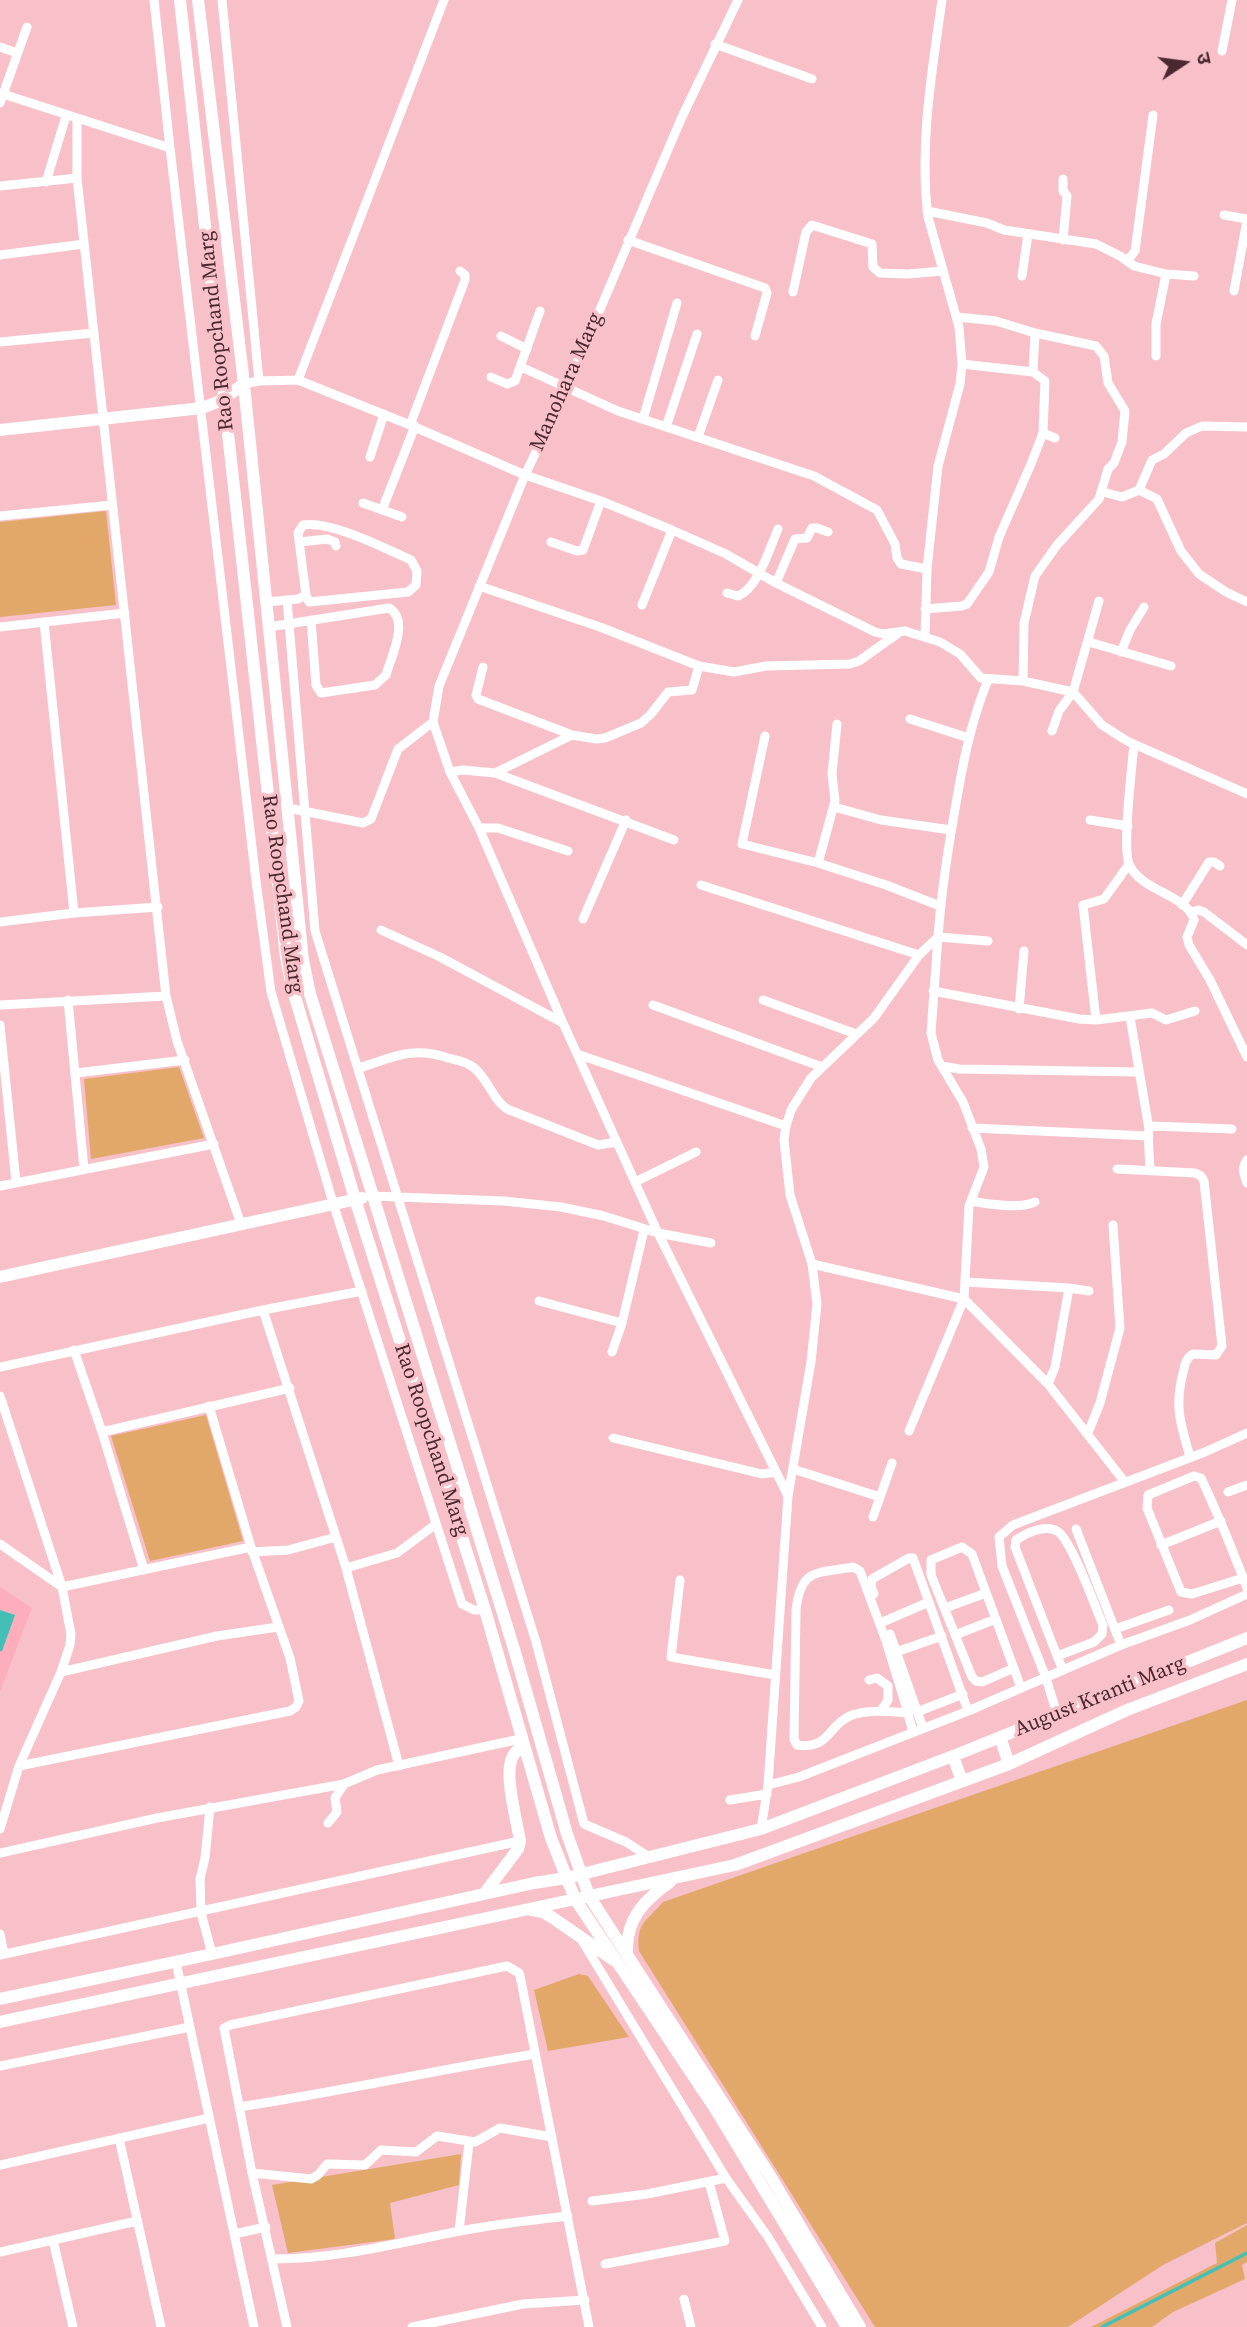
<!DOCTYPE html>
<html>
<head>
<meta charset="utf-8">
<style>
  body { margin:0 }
  #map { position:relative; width:1247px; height:2327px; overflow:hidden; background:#f8c1ca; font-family:"Source Serif 4","Noto Sans Devanagari",serif }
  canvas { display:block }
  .north { position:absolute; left:1149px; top:28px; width:70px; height:70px; -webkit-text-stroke:5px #f8c1ca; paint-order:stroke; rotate:77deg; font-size:19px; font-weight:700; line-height:28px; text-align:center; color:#4b282f }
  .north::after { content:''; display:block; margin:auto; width:24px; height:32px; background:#4b282f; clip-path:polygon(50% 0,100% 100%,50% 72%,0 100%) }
</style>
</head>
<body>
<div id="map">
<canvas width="1247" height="2327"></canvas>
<div class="north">उ</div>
</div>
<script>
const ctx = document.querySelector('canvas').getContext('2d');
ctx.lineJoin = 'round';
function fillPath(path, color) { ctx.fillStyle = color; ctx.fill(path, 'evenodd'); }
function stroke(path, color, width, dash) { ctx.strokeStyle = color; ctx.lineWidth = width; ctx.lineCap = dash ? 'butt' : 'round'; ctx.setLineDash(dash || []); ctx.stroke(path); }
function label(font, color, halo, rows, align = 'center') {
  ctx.font = font + ' "Source Serif 4",serif'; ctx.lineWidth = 7; ctx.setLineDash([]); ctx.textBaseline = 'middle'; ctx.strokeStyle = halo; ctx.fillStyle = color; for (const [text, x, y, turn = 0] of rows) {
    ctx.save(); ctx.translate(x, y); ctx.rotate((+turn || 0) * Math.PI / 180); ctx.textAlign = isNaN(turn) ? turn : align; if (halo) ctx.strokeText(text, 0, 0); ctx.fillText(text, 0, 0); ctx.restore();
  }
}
fillPath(new Path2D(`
  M0,1587L32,1608L0,1692Z`), '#fdaebc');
fillPath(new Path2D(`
  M106,511L116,605L0,617V522Z
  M179,1067L204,1138L91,1159L84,1079Z
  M206,1415L243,1541L150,1561L111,1436Z
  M1247,1700V2223L1163,2265L1068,2327H875L639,1951C636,1922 646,1922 663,1902Z
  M579,1974L588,1976L629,2037L548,2051L534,1990Z
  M461,2154L459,2185L390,2203L395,2239L288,2253L272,2185Z
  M1247,2225V2262L1242,2265L1245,2279L1173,2312L1152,2327H1091L1217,2263L1215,2243Z`), '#e1a869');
fillPath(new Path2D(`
  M0,1610L15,1615L2,1651H0Z`), '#44bfb6');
stroke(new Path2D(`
  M1102,2327L1247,2253`), '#44bfb6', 3.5);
stroke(new Path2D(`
  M154,0L170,148
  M222,0L259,381
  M738,0L681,119L567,387L525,475L439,686L433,722L450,772L479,828L563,1023L658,1233L788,1496
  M715,44L812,79
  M0,47L17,53
  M1222,51L1232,0
  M3,94L170,148L256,881L271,992L333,1203L462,1604L474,1610H485
  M0,103L27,27
  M77,119V178L166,996L177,1041L241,1224
  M46,182L66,116
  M0,186L77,178
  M927,211L987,223L1004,230L1096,244L1120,256L1134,266L1166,274L1194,276
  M1224,215L1247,219
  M628,240L765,288L767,293L755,336
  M1063,240L1067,196L1063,191V179
  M0,255L84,244
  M1127,261L1135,251L1153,115
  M1022,276L1028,234
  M1234,291L1247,220
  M793,292L806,232L812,225L872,244L873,267L880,273L908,274L943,271
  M957,317L996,321L1035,333L1096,346L1104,356L1108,383L1125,411L1122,442L1114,463L1108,469L1099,499L1057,545L1035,576L1024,623L1023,681
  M501,336L527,349
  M0,342L94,333
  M1156,356V324L1166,274
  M521,367L618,411L814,476L877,510L895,544L897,558L901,564L927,569
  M1033,372L1035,333
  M491,377L507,384L515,381L540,311
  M298,380L444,0
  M244,384L259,381L298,380L410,425L525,475L601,501L672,530L726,554L776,583L875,632L883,634L905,631L940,642L960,654L981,678L1023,681L1073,692L1102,725L1127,741L1247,794
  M643,419L677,303
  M410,425L465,280V275L460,271
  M666,427L697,334
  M1043,433L1055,438
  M698,437L718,380
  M370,457L384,414
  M1139,490L1152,460L1164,454L1186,433L1202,426L1247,427
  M1103,492L1122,497L1139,490L1157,499L1181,551L1199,574L1226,592L1247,602
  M363,503L402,517
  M382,510L415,426
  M0,516L112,505
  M300,542L327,539L335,542L336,546
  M551,542L577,551L583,550L601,501
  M776,583L795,539L807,538L812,528H817L828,532
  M479,586L600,627L699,666
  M727,593L738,596C759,587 769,549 778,529
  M287,600L315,931L536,1642L584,1824L626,1842L649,1857
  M266,602L298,599L306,595L298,533L303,525C330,520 386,549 411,560L417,571L416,585L408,592L309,602L306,595
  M642,605L672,530
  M925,609L962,606L967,604L989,572L999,537L1031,464L1043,433L1045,381L1033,372L962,364
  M44,622L74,913
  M0,627L125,613
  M269,627L389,608C410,620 391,657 386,675L375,685L321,693L316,685L311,620
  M925,636L927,569L938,466L960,384L962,364L959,327L928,217C919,145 932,71 942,0
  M1089,642L1171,666
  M1121,652L1130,630L1144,607
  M483,667L476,695L478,699L572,735L596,739L605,738L641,723L651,714L668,692L692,690L699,666L734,672L766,666L850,664L859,661L897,634
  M910,719L969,738
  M1052,731L1059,711L1073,692L1099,601
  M765,736L742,844L818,863L886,885L940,906
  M1134,744C1132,768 1122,846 1129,864C1140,891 1188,895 1194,920L1187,937L1189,945L1210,980L1247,1057
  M450,772L463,770L495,773L572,735
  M495,773L674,840
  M834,807L881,820L951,830
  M288,808L363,823L371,819L398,749L433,722
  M1090,820L1128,826
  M479,828H498L568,851
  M818,863L835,801L832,774L837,724
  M701,885L919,955
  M1182,905L1209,862H1214L1220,866
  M1191,912L1198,910L1204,912L1247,945
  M583,919L626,820
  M0,922L74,913L158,907
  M381,930L440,957L563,1023
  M933,991L1079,1019L1096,1020L1152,1013L1166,1020L1195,1011
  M68,1000L84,1169
  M763,1000L856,1034
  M0,1005L166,996
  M653,1005L822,1067
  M1019,1009L1024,951
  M1130,1017L1149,1129
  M1096,1020L1083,905L1104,899L1129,864
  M0,1025L16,1182
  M577,1054L786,1126
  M942,1066L959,1069L1138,1072
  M359,1068C394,1057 412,1046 448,1058C456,1060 467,1062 473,1067C488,1078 492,1099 507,1109L598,1145L617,1142
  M76,1073L185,1060
  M972,1128L1149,1136
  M1247,1160C1241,1168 1244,1175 1247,1183
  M1117,1169L1195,1173L1201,1176L1204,1181L1222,1346L1216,1355L1193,1354C1185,1359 1185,1365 1183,1373C1174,1407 1181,1425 1190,1457
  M1150,1170L1148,1132L1151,1126L1232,1129
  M635,1182L696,1152
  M0,1186L214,1144
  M372,1196L504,1201L561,1207L604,1216L658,1233L711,1243
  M971,1201C987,1204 1021,1209 1035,1202
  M812,1264L964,1299L1048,1384L1124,1481
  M966,1282L1069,1288L1055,1367L1048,1384
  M1069,1288L1089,1291
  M539,1301L622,1323
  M263,1310L346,1568L399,1766
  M74,1350L102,1432L144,1570
  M612,1352L622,1323L644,1230
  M0,1367L263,1310L362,1291
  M0,1396L62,1587L71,1634L70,1645L61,1672L19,1766L0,1829
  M909,1431L964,1299L969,1206L984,1167L981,1149L963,1102L938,1060L931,1033L938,937L988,941
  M102,1432L290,1388
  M1088,1433L1100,1403L1120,1328L1113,1225
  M613,1438L762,1474L776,1472
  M793,1469L880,1497
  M1228,1492L1247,1485
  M873,1517L892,1463
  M1076,1529L1121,1645
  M0,1544L62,1587L251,1547
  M1161,1545L1221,1521
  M252,1552L288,1550L336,1537
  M346,1568L397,1553L436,1524
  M1243,1578L1192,1594L1181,1592L1147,1508L1148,1495L1194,1476L1201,1478C1218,1514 1233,1551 1247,1588
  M680,1580L671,1657L775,1675
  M874,1594L871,1586L872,1579L909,1558H913L968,1711
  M945,1608L986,1593
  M885,1621L929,1602
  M1115,1629L1169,1610
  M890,1634L923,1728
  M955,1635L996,1619
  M896,1652L942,1636
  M1057,1656L1094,1642L1102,1634L1103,1625C1095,1607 1071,1538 1057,1531C1045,1524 1026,1533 1016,1540L1015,1547L1057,1656L1063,1670
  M1014,1668L982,1682L976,1681L972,1677L931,1575V1560L962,1547L972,1554L1021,1688
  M61,1672L217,1636L278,1627
  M869,1680L877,1678L888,1686V1700L881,1711
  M917,1712L963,1694
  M908,1713C890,1712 870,1709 852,1715C827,1725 830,1750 797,1745L794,1739L796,1610C801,1567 817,1574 853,1567L860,1571L886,1641L908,1713C909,1719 911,1725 913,1731
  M1057,1714L1046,1678L1002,1566L999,1537L1013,1525L1205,1452L1247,1433
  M19,1766L290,1711L296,1707L299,1701L290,1658L251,1547L209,1406
  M768,1785L799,1777L968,1711L1121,1645L1190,1620L1247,1594
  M730,1800L767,1794
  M210,1807L205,1858L200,1879L201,1913L212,1954
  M328,1823L337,1812L335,1798L344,1784L377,1770L520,1739
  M761,1829L768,1785L788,1496L811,1362L817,1304L812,1264L790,1195L784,1140L786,1126L791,1110L811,1078L874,1018L919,955L938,937C941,896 947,855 954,815C962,768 970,723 988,680
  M0,1853L157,1818L344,1784
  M0,1934L4,1954
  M581,1939L726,2178L768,2237L822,2327
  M0,1955L520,1841
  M176,1962L254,2327
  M0,2066L190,2027
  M239,2107C338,2092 436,2070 535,2054
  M119,2138L161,2327
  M0,2165L209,2118
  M252,2173L311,2179L318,2175L327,2164L365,2165L381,2150L416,2152L437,2136L475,2142L500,2128L552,2137
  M592,2201L647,2194L726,2178
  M459,2231L469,2143
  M234,2234L266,2227
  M53,2240L73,2327
  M0,2252L137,2221
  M273,2259C338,2259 397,2243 460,2231C496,2224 532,2220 568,2216
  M605,2264L725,2241L709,2182
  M684,2299L691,2327
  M287,2327L252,2173L224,2028L230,2025L507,1966L519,1973L520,1976L589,2327
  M412,2327L523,2304L585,2300`), '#fff', 9);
stroke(new Path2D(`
  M180,0L286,957L292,987L355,1199L485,1610L551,1838L575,1899L716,2110L847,2327
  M198,0L243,375L303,960L310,994L514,1649L567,1834L589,1896L769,2174L860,2327
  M0,430L202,408L220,401L244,384
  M0,1277L362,1198
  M1000,1737L1009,1764
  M953,1756L962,1781
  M484,1894L518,1849L520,1841C517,1821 504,1776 512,1758C514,1753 519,1749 522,1745
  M532,1910L543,1912L553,1918L615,1961
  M627,1952C626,1919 644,1900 670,1882
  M0,1999L212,1954L534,1883L566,1878L761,1829L953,1756L1247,1638
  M0,2022L735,1865L1009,1764L1127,1710L1247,1664`), '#fff', 12);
label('21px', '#4b282f', '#f8c1ca', [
  ["Rao Roopchand Marg",217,331,-96],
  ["Manohara Marg",567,382,-66],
  ["Rao Roopchand Marg",282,894,82],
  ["Rao Roopchand Marg",431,1440,72],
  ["August Kranti Marg",1100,1697,-22]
]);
</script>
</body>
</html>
